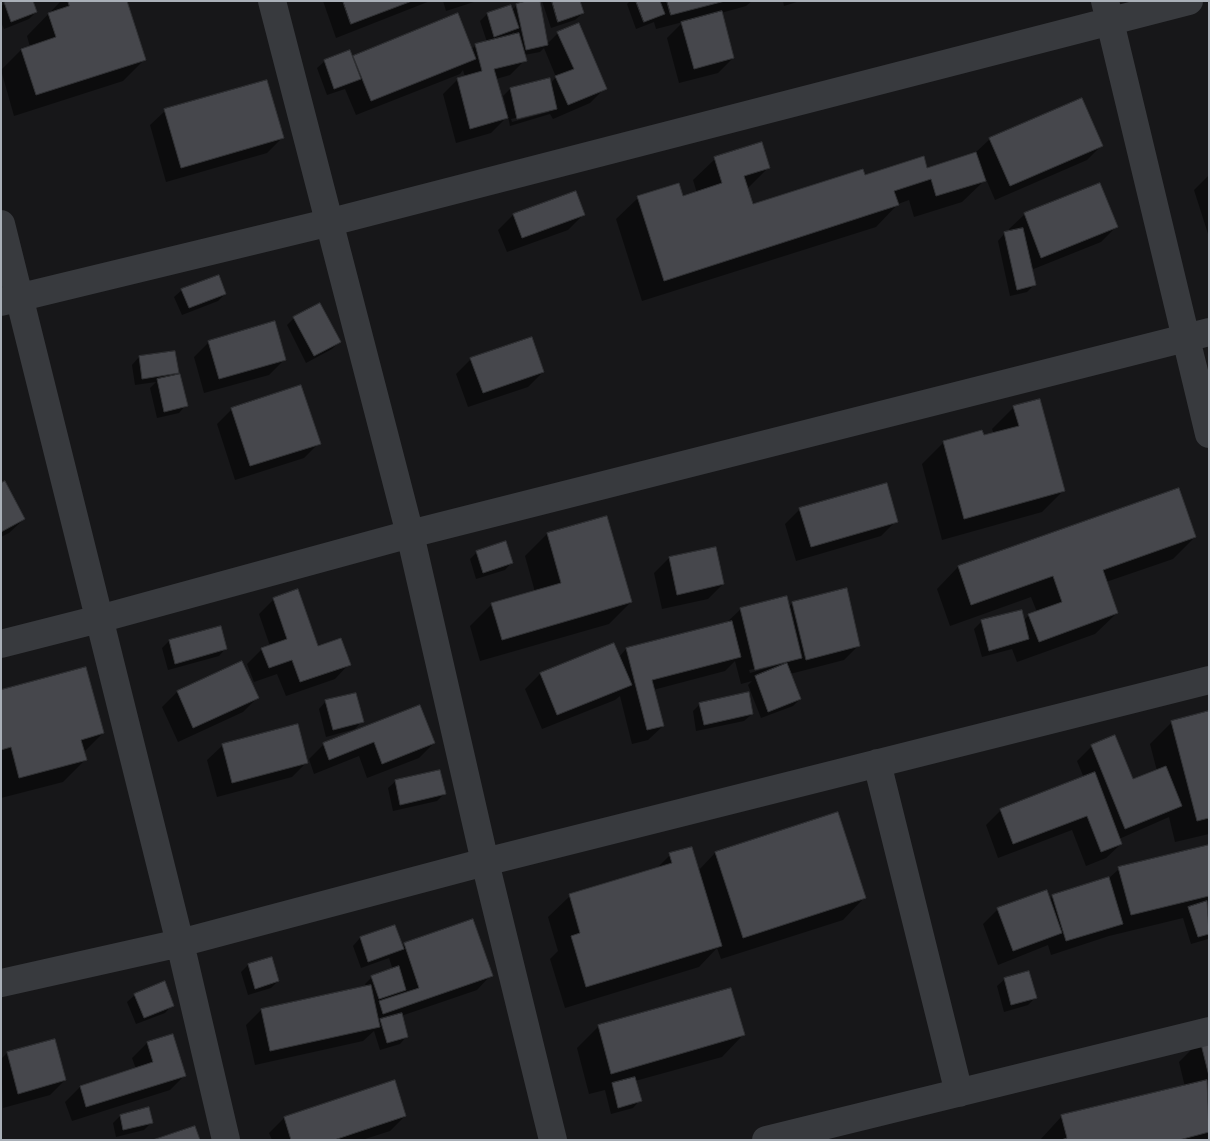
<!DOCTYPE html>
<html>
<head>
<meta charset="utf-8">
<style>
  body { margin:0 }
  #map { position:relative; width:1210px; height:1141px; overflow:hidden; background:#171719; font-family:Barlow,sans-serif }
  canvas { display:block }
  .frame { position:absolute; inset:0; border:2px solid #aab0b8; pointer-events:none }
</style>
</head>
<body>
<div id="map">
<canvas width="1210" height="1141"></canvas>
<div class="frame"></div>
</div>
<script>
const ctx = document.querySelector('canvas').getContext('2d');
ctx.lineJoin = 'round';
function fillPath(path, color) { ctx.fillStyle = color; ctx.fill(path, 'evenodd'); }
function stroke(path, color, width, dash) { ctx.strokeStyle = color; ctx.lineWidth = width; ctx.lineCap = dash ? 'butt' : 'round'; ctx.setLineDash(dash || []); ctx.stroke(path); }
fillPath(new Path2D(`
  M9,1H32L36,12L29,19L4,29L1,22V6Z
  M61,1H126L145,59L123,81L14,116L1,70L21,50L30,47L27,36Z
  M323,1H430L336,38Z
  M443,1H477L446,11Z
  M542,1H579L583,13L575,20L551,28Z
  M630,1H752L746,6L721,13L733,58L718,73L679,83L667,38L683,22L656,29L654,22L636,29L627,4Z
  M783,1H800L784,6Z
  M517,5L547,44L558,33L605,88L590,103L553,119L550,114L510,126L508,116L491,133L456,143L443,94L458,79L465,77L463,70L460,74L356,115L345,89L327,95L317,68L325,61L353,57L471,50L476,45L487,42L480,21L487,14L512,10ZM514,32V36L508,37ZM544,48L556,77L550,84L510,89L503,96L506,107H503L496,79L510,75L525,60L524,55L540,52ZM549,110V112L512,122L511,119Z
  M165,111L282,138L267,153L166,182L150,125Z
  M990,139L1101,146L1087,160L995,200L986,179L962,202L914,217L909,200L898,204L876,227L642,301L616,219L638,198H682L697,193L693,180L715,159L768,168L747,189L752,206L864,177L927,169L975,153Z
  M1209,175V237L1194,190Z
  M1100,185L1116,227L1101,242L1031,270L1034,285L1027,292L1010,296L998,241L1005,233L1010,232L1009,229L1024,215Z
  M575,192L583,215L568,230L507,252L498,230L513,215Z
  M182,290L225,294L218,301L182,315L174,297Z
  M294,318L339,342L332,349L306,363L287,325Z
  M209,342L284,360L269,375L204,393L194,357Z
  M139,357L177,373L173,377L186,405L179,413L157,418L150,388L156,382L135,385L132,365Z
  M471,359L543,372L528,387L468,407L456,374Z
  M1014,407L1063,491L1042,512L942,540L922,464L944,442L994,434L992,429Z
  M232,409L319,443L304,458L235,480L217,424Z
  M1,485L24,519L9,533L1,537Z
  M800,509L896,521L881,536L796,561L785,524Z
  M606,518L631,602L609,624L480,661L470,626L492,604L535,592L525,556L547,534Z
  M1195,537L1173,559L1106,582L1117,613L1095,634L1017,662L1012,649L982,657L974,629L981,622L1023,621L1029,615L1037,612L1031,597L950,626L937,589L958,567Z
  M477,552L512,562L505,570L476,579L470,559Z
  M669,558L723,584L708,599L662,609L654,573Z
  M274,599L317,648L349,664L335,679L286,696L277,674L254,682L247,664L262,649L270,646L259,614Z
  M793,603L859,645L844,660L790,674L800,699L793,706L761,718L748,685L752,681L741,684L735,661L725,671L653,690L663,726L648,740L632,744L620,696L615,700L542,729L525,689L540,674L614,644L619,657L626,649L725,624L741,609L788,607ZM785,661V663L750,673L749,670Z
  M169,641L226,648L219,656L168,670L162,648Z
  M242,663L257,698L243,712L178,742L162,707L177,692Z
  M1,692L103,733L83,753L85,760L63,782L1,798Z
  M326,701L362,721L355,729L326,737L319,709Z
  M700,704L752,714L744,721L696,731L693,711Z
  M419,707L434,743L419,758L367,778L359,756L314,774L309,759L324,744Z
  M1209,713V834L1175,842L1169,817L1119,839L1121,844L1106,858L1086,866L1072,830L998,858L986,825L1001,810L1084,778L1077,761L1092,746L1132,781L1157,771L1150,744L1172,722Z
  M297,726L307,762L292,777L217,797L207,760L222,746Z
  M396,781L444,794L437,801L393,811L388,788Z
  M1209,846L1208,939L1191,944L1183,918L1109,936L1051,955L1048,945L998,965L983,924L998,909L1049,900L1053,896L1109,878L1119,869Z
  M715,853L864,898L843,920L721,959L717,948L699,967L565,1008L550,959L558,951L548,917L570,896L655,870L670,855L698,871Z
  M395,927L402,947L405,944L491,975L477,990L401,1016L407,1036L400,1044L380,1050L374,1031L363,1041L255,1065L246,1025L261,1010L366,987L365,984L372,977L393,970L389,958L361,968L353,946L360,938Z
  M248,965L278,981L271,988L248,995L241,972Z
  M1005,979L1035,998L1028,1005L1004,1012L997,986Z
  M730,989L743,1035L722,1057L635,1081L640,1100L633,1108L611,1114L605,1090L589,1094L577,1048L598,1027Z
  M135,995L172,1005L165,1013L136,1024L127,1002Z
  M172,1036L185,1075L170,1090L72,1121L65,1102L80,1087L136,1069L132,1058L147,1043Z
  M1209,1038V1140H1040L1062,1116L1185,1087L1179,1062L1200,1041Z
  M7,1053L65,1080L50,1095L3,1108L1,1059Z
  M394,1082L405,1116L390,1131L362,1140H272L269,1133L284,1118Z
  M120,1116L152,1122L144,1130L116,1137L113,1123Z`), '#0007');
const building = new Path2D(`
  M33,1L37,12L11,22L4,2Z
  M68,1H127L146,60L36,95L21,49L56,37L48,13L69,6Z
  M343,1H412L351,24Z
  M527,1H540L548,45L526,50L516,4Z
  M552,1H580L584,13L558,22Z
  M636,1H660L665,14L644,22Z
  M667,1H725L671,15Z
  M511,5L519,28L494,37L487,13Z
  M722,11L734,58L694,69L681,22Z
  M458,13L476,59L371,101L353,56Z
  M579,23L607,89L568,105L555,76L574,69L557,32Z
  M519,33L527,61L494,69L508,118L470,129L457,78L482,71L475,44Z
  M350,50L361,79L334,89L324,60Z
  M550,78L557,109L517,119L510,88Z
  M267,80L284,138L181,168L164,109Z
  M1082,98L1103,146L1010,186L989,138Z
  M762,142L770,168L744,176L753,204L863,169L865,175L924,156L927,168L976,152L986,181L936,196L931,179L894,191L899,205L664,281L637,196L679,183L683,196L722,183L714,157Z
  M1100,183L1118,227L1041,258L1024,213Z
  M576,191L585,215L522,238L513,214Z
  M1023,228L1036,285L1017,290L1004,232Z
  M219,275L226,294L189,308L181,289Z
  M320,303L341,342L314,356L293,317Z
  M275,321L286,360L219,379L208,341Z
  M532,337L544,372L483,393L470,358Z
  M175,351L179,373L142,379L139,356Z
  M180,374L188,406L164,412L157,379Z
  M301,385L321,444L250,466L231,408Z
  M1040,399L1065,491L964,519L943,441L982,430L984,435L1019,426L1013,406Z
  M5,481L25,519L1,532V483Z
  M887,483L898,522L811,547L799,508Z
  M1179,488L1196,537L1103,570L1118,613L1039,642L1028,614L1062,602L1053,576L971,605L958,566Z
  M607,516L632,602L502,640L491,603L561,583L547,533Z
  M506,541L513,563L483,573L476,551Z
  M716,547L724,584L677,595L669,557Z
  M847,588L860,646L806,660L792,602Z
  M298,589L318,646L341,638L351,665L300,682L292,660L269,668L261,648L287,639L273,598Z
  M787,596L802,658L755,670L740,608Z
  M1022,610L1029,639L989,651L981,620Z
  M732,621L741,657L652,680L664,726L647,730L626,648Z
  M221,626L227,649L175,664L169,640Z
  M614,643L632,685L557,715L540,673Z
  M242,661L259,698L193,728L177,691Z
  M787,663L801,699L768,712L755,676Z
  M86,667L104,733L81,740L87,760L19,778L11,747L1,750V690Z
  M749,692L753,714L704,725L699,703Z
  M356,693L364,722L333,730L325,700Z
  M420,705L435,743L382,764L374,742L329,760L323,743Z
  M1209,711V818L1197,821L1171,721Z
  M298,724L308,763L232,783L222,744Z
  M1115,735L1133,779L1166,766L1182,806L1125,829L1091,745Z
  M440,770L446,794L400,805L395,780Z
  M1095,772L1122,844L1101,852L1087,816L1013,844L1000,809Z
  M838,812L866,898L743,938L715,852Z
  M1209,845V896L1131,915L1118,867Z
  M692,847L722,946L586,987L571,936L580,933L569,894L672,863L669,853Z
  M1109,877L1123,924L1066,941L1052,895Z
  M1047,890L1062,933L1013,951L997,908Z
  M1207,901L1209,934L1198,937L1188,907Z
  M473,919L493,976L383,1014L379,1001L419,988L404,943Z
  M395,925L404,949L368,962L360,937Z
  M272,957L279,981L255,989L248,964Z
  M399,966L406,990L379,999L371,976Z
  M1029,971L1037,998L1011,1005L1004,978Z
  M165,981L174,1006L144,1018L134,994Z
  M371,985L380,1027L270,1051L261,1009Z
  M731,988L745,1035L611,1074L598,1025Z
  M402,1013L408,1037L387,1043L380,1019Z
  M173,1034L186,1076L86,1107L80,1086L153,1062L147,1042Z
  M1209,1037V1076L1200,1040Z
  M55,1039L66,1080L18,1094L7,1052Z
  M635,1077L642,1101L618,1108L612,1083Z
  M395,1080L406,1116L334,1140H291L284,1117Z
  M1207,1080L1209,1132L1179,1140H1061L1067,1138L1061,1115Z
  M149,1107L153,1123L123,1130L120,1115Z
  M195,1126L200,1140H153Z`);
fillPath(building, '#46474c');
stroke(building, '#313235', 1);
stroke(new Path2D(`
  M272,1L410,534L485,862L553,1140
  M1105,1L1209,434
  M1,224L180,943L226,1140
  M1,302L331,222L1189,1
  M1,644L99,619L410,534L1209,332
  M877,763L959,1093
  M1,983L180,943L485,862L1209,680
  M766,1140L1209,1031`), '#383a3e', 28);
</script>
</body>
</html>
